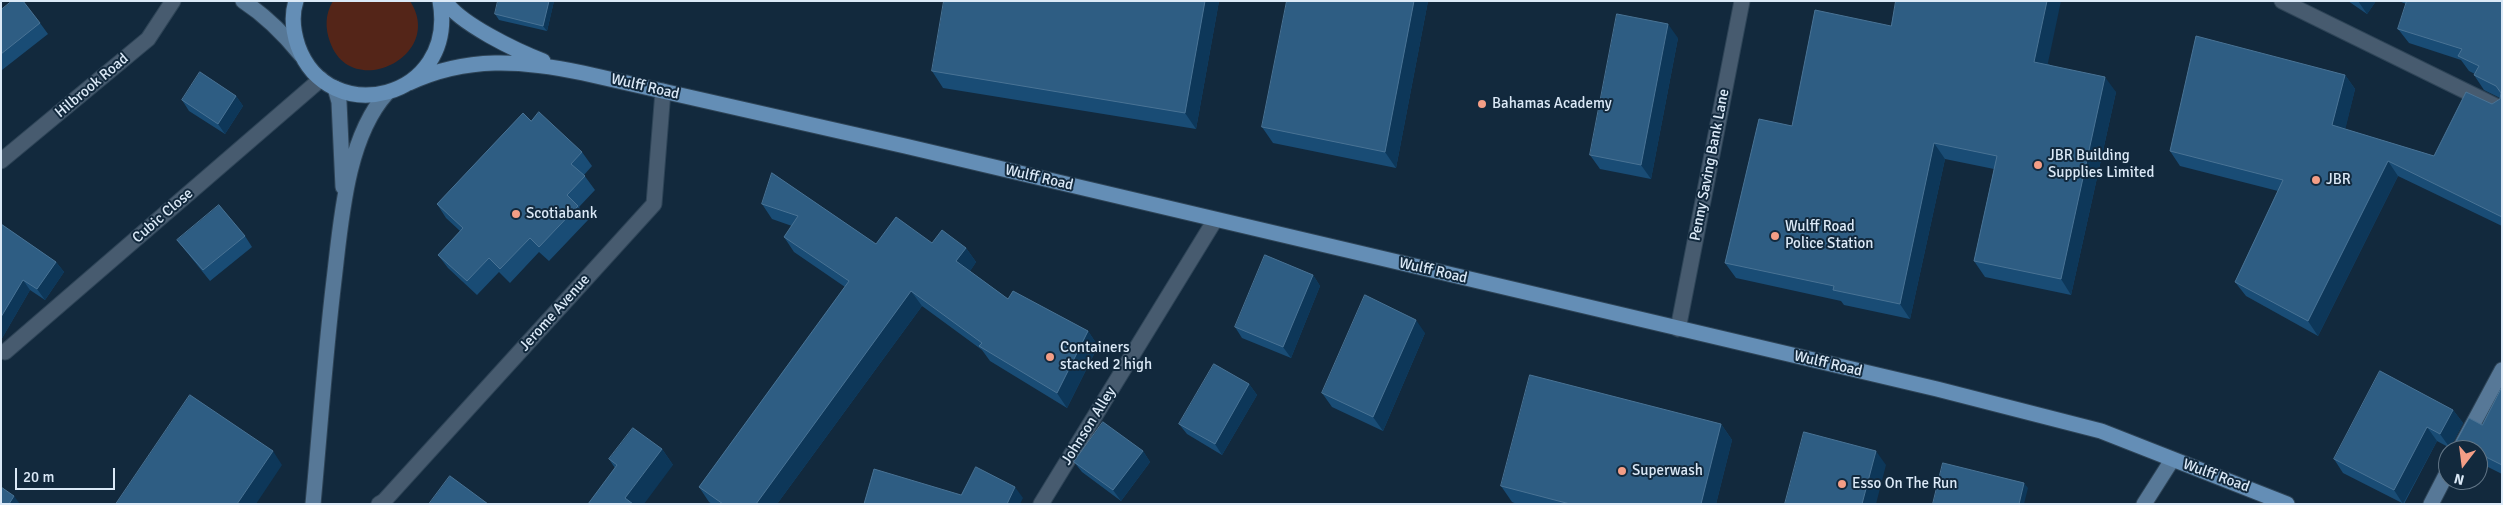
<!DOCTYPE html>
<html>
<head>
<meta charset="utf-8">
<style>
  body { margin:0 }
  #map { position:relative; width:2503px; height:505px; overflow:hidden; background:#12293d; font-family:Signika,sans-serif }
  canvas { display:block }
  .frame { position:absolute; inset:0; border:2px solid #dbe9f7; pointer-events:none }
  .north { position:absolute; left:2438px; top:440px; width:50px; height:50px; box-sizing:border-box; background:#12293d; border:1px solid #627687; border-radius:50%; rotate:195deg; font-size:14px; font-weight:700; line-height:20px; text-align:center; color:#dbe9f7 }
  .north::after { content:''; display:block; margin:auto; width:18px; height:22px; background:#f49e86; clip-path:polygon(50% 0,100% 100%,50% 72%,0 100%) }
  .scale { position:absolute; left:15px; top:468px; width:100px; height:22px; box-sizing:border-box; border:2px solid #dbe9f7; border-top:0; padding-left:6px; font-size:15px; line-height:18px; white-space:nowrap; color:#dbe9f7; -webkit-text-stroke:4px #12293d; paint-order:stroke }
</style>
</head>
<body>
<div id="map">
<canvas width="2503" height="505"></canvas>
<div class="frame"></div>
<div class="north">N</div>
<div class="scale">20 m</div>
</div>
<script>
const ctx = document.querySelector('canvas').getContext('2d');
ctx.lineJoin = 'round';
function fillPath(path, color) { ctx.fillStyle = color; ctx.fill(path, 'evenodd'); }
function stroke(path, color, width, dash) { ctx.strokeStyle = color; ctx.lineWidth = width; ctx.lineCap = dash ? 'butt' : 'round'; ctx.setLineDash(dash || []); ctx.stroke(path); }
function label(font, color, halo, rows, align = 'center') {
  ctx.font = font + ' Signika,sans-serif'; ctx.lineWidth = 4; ctx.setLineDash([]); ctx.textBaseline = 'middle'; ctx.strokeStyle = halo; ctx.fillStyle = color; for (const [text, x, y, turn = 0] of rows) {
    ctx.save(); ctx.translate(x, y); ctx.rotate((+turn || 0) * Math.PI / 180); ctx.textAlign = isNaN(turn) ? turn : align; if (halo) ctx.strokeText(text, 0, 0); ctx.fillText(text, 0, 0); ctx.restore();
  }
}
fillPath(new Path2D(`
  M333,1H410C446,56 351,102 330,42C325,28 325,14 333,1Z`), '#542518');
const street = new Path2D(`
  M2282,1L2502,109
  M1,161L148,39L173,1
  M1678,329L1742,1
  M5,352L321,79
  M379,504L384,501L654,204L663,91
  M1041,504L1215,220`);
const secondary = new Path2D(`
  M243,1C266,16 283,33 301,55
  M335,88L339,102L343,187
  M2459,450L2502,370
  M313,504C320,429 325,355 334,280C341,222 346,138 387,93
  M2144,504L2172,460
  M2431,504L2448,471`);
const primary = new Path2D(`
  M296,1C291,16 293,31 298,46C328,130 458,100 440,1
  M445,1C460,24 517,51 543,61
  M409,83C467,56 522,60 583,73L905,146L1937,389L2101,431L2287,504`);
stroke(street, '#2e4457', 17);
stroke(secondary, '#2e4457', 17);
stroke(primary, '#2e4457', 17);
stroke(street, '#475b6f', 15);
stroke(secondary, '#577897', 15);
stroke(primary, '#648eb6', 15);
fillPath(new Path2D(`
  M554,1L547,31L499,20L495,14Z
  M1219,1L1196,129L943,88L932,71Z
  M1287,1H1428L1396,168L1273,143L1262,127Z
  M2348,1H2376L2367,14Z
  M2399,1H2502V226L2398,176L2318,336L2246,296L2235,282L2278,191L2180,166L2170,151L2345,75L2355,89L2345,129L2434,156L2492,104L2500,99V98L2484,90L2474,75L2475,74L2469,71L2461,60L2409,43L2398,29L2406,4Z
  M1,10L40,23L48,34L2,70Z
  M1891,26L2048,64L2116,92L2071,295L1985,277L1974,261L1994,169L1945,159L1910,319L1844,305L1841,301L1736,278L1725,263L1792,126Z
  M1678,38L1651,179L1600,169L1590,155Z
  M236,96L243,106L225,134L189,111L182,100Z
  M531,121L582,152L592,166L584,175L595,190L579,207L588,220L549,261L539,252L510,283L499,272L477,295L448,268L438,255L460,231L446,218L437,204Z
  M772,173L876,244L932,243L966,248L976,262L970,271L1008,299L1088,331L1098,346L1067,408L990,361L982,350L922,306L777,504H712L709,502L699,487L845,287L794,252L784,237L792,226L772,219L762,204Z
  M1,224L56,262L64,272L45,300L30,290L1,340Z
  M245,236L252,247L210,281L185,250L177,240Z
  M1313,275L1320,286L1291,358L1242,338L1235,327Z
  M1425,333L1383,431L1332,407L1322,393Z
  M1249,384L1257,395L1222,455L1187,434L1179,424Z
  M2502,387V474L2478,462V450H2462L2456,442L2482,425Z
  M2453,410L2463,423L2450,448L2437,441L2404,504L2343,473L2334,459Z
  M1721,424L1732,440L1716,504H1517L1512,502L1501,486Z
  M662,449L673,465L615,468L609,459Z
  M1143,451L1150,462L1121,501L1082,472L1074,462Z`), '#194c75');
fillPath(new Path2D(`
  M549,1H554L547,31L543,26Z
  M1205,1H1219L1196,129L1185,113Z
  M1414,1H1428L1396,168L1385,152Z
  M2047,1H2061L2045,77L2034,62Z
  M2358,1H2376L2367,14Z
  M1668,24L1678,38L1651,179L1641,165Z
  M2345,75L2355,89L2343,139L2332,125Z
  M2105,77L2116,92L2071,295L2061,279Z
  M236,96L243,106L225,134L218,124Z
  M1934,143L1945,159L1910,319L1900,304Z
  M2388,161L2398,176L2318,336L2308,321Z
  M966,248L976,262L967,276L956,261Z
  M56,262L64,272L45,300L37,289Z
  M1313,275L1320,286L1291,358L1283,347Z
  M23,280L30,290L1,340V317Z
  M911,291L922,306L777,504H756Z
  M1416,320L1425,333L1383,431L1373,417Z
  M1088,331L1098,346L1067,408L1057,393Z
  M1249,384L1257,395L1222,455L1215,444Z
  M2453,410L2463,423L2450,448L2440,434Z
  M1721,424L1732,440L1716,504H1701Z
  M2427,427L2437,441L2403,504L2394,490Z
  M662,449L673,465L644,504H629L625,498Z
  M273,451L282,465L256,504H237Z
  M1143,451L1150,462L1121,501L1113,490Z
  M1876,451L1886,465L1876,504H1862Z
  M2024,483L2028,488L2024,504H2019Z
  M1015,487L1023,498L1020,504H1007Z
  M14,496L20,504H9Z`), '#0d3759');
const building = new Path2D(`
  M12,1H23L40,23L1,54V10Z
  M498,1H549L543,26L495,14Z
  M944,1H1205L1185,113L932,71Z
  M1287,1H1414L1385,152L1262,127Z
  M1896,1H2047L2034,62L2105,77L2061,279L1974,261L1997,156L1934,143L1900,304L1833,290L1834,286L1725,263L1759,119L1792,126L1815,10L1891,26Z
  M2407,1H2502V217L2388,161L2308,321L2235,282L2283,180L2170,151L2196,36L2345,75L2332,125L2434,156L2466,92L2492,104L2500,99L2501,93L2496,86L2474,75L2479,66L2458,56L2462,49L2398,29Z
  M1617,14L1668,24L1641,165L1590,155Z
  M200,72L236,96L218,124L182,100Z
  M539,112L582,152L571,164L585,176L567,195L578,206L539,247L530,238L500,269L489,258L467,281L438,255L463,228L437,204L523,113L531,121Z
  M772,173L876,244L896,217L932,243L942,230L966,248L956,261L1008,299L1013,291L1088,331L1057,393L979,346L982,343L911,291L756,504H723L699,487L849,281L784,237L798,216L762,204Z
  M219,205L245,236L203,270L177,240Z
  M1,224L56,262L37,289L23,280L1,317Z
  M1265,255L1313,275L1283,347L1235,327Z
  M1365,295L1416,320L1373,417L1322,393Z
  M1214,364L1249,384L1215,444L1179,424Z
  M2380,371L2453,410L2440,434L2427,427L2394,490L2334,459Z
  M1530,375L1721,424L1701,504H1570L1501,486Z
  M2502,387V465L2478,453V450H2472L2456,442L2469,418L2482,425Z
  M190,395L273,451L237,504H116Z
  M1103,422L1143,451L1113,490L1074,462Z
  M633,428L662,449L625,498L633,504H588L617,465L609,459Z
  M1804,432L1876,451L1862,504H1785Z
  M1943,463L2024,483L2019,504H1933Z
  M976,467L1015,487L1007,504H864L874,469L961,495Z
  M450,476L488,504H429Z
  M1,487L14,496L9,504H1Z`);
fillPath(building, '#2e5d83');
stroke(building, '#497395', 1);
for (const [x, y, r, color] of [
  [1482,104,5,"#f49e86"],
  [2038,165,5,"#f49e86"],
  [2316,180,5,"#f49e86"],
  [516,214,5,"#f49e86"],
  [1775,236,5,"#f49e86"],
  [1050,357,5,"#f49e86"],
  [1622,471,5,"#f49e86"],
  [1842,484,5,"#f49e86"]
]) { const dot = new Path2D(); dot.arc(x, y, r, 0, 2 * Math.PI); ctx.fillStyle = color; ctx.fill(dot); stroke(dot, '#12293d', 2); }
label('15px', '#dbe9f7', '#12293d', [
  ["Hilbrook Road",92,86,-40],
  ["Wulff Road",645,87,13],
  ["Penny Saving Bank Lane",1710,165,-79],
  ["Wulff Road",1039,178,13],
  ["Cubic Close",163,216,-41],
  ["Wulff Road",1433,271,13],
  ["Jerome Avenue",555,313,-48],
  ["Wulff Road",1828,364,13],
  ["Johnson Alley",1089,426,-58],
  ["Wulff Road",2216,476,20]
]);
label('15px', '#dbe9f7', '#12293d', [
  ["Bahamas Academy",1492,104],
  ["JBR Building",2048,156],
  ["Supplies Limited",2048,173],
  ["JBR",2326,180],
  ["Scotiabank",526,214],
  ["Wulff Road",1785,227],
  ["Police Station",1785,244],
  ["Containers",1060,348],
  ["stacked 2 high",1060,365],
  ["Superwash",1632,471],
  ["Esso On The Run",1852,484]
], 'left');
</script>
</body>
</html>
